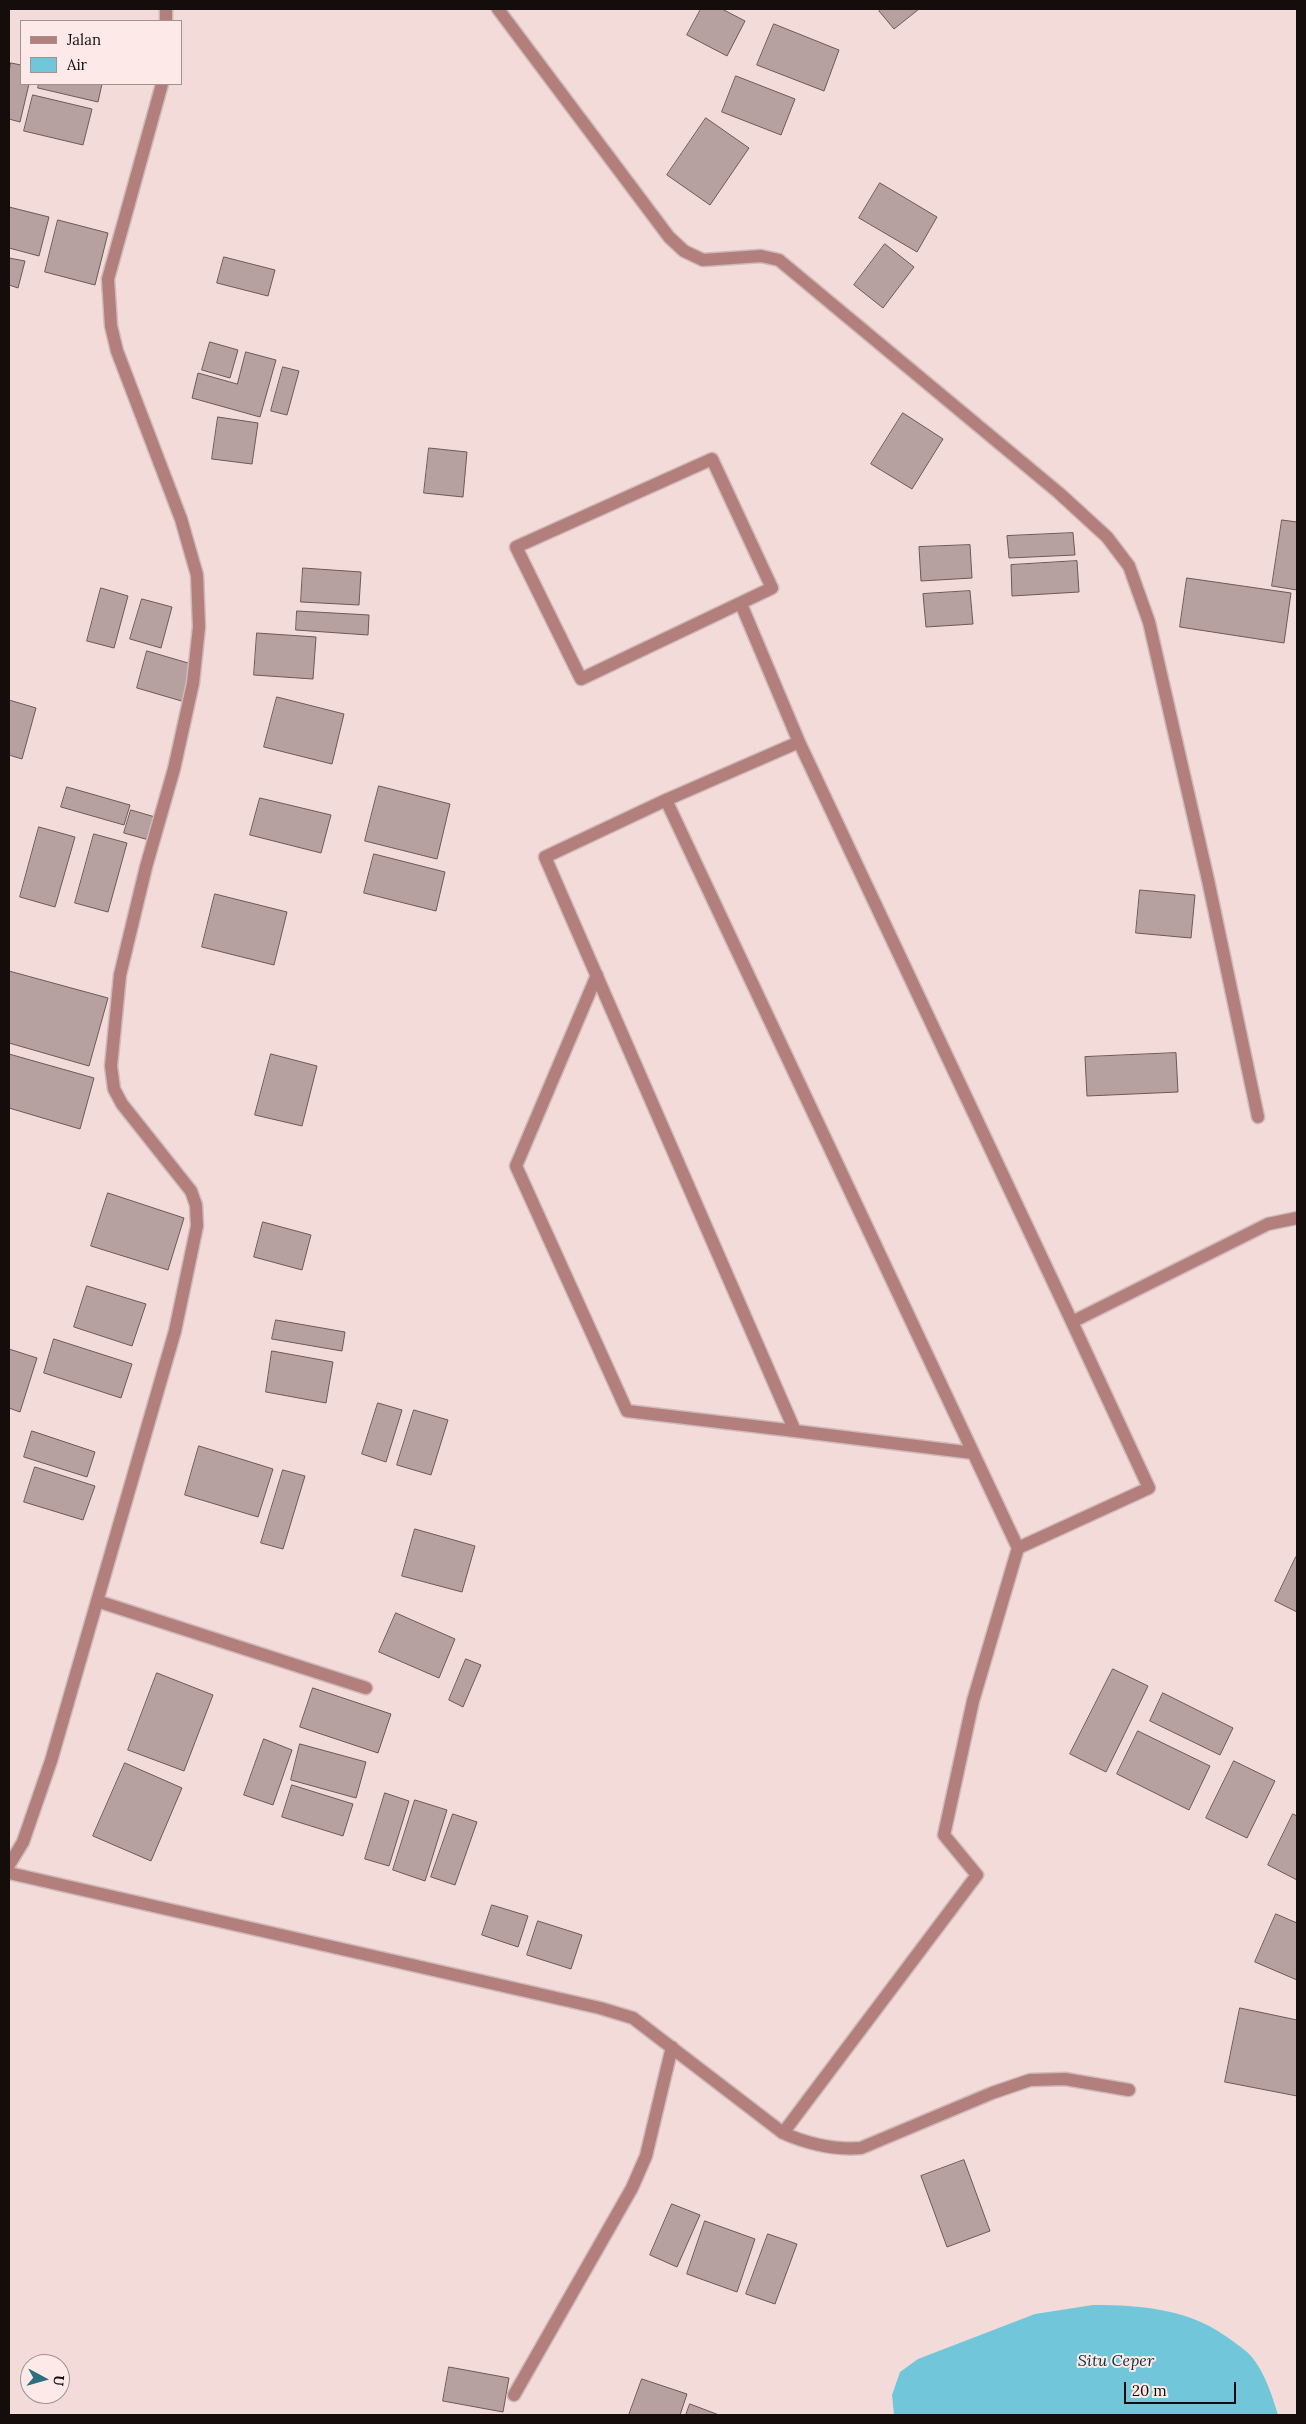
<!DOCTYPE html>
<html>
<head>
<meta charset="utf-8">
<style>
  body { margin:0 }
  #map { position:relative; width:1306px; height:2424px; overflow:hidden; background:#f3dbda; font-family:Lora,serif }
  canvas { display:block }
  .frame { position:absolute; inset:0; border:10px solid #140d0c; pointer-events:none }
  .legend { position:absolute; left:20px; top:20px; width:162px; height:65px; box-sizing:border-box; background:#fdeae8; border:1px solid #a09290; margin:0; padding:6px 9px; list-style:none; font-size:15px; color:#140d0c }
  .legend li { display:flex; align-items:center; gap:10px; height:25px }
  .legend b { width:25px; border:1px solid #a09290 }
  .north { position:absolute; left:20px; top:2354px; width:50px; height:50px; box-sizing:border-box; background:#fdeae8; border:1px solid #a09290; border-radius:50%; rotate:96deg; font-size:14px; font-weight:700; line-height:20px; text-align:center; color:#140d0c }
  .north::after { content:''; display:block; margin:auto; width:18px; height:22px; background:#2b707f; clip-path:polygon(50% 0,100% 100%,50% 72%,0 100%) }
  .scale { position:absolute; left:1124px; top:2382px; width:112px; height:22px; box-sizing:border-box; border:2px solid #140d0c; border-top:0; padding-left:6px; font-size:15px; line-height:18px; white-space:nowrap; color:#140d0c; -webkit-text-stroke:4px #fdeae8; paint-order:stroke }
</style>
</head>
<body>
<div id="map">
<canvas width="1306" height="2424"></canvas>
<div class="frame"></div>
<ul class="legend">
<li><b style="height:6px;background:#b37f7c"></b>Jalan</li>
<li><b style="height:14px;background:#72c6d9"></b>Air</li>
</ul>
<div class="north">U</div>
<div class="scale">20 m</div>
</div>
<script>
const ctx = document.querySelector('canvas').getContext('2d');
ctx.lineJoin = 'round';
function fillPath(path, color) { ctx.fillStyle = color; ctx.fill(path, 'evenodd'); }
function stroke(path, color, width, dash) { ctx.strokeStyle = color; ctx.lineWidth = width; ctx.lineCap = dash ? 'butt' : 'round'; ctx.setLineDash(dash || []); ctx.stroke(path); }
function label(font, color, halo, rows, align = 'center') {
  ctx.font = font + ' Lora,serif'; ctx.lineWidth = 4; ctx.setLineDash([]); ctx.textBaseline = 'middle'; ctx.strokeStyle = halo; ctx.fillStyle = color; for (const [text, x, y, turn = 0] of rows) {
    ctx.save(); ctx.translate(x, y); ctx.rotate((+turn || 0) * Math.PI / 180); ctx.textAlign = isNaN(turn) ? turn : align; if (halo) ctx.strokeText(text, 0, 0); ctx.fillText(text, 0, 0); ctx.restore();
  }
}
fillPath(new Path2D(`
  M1093,2305C1144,2305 1192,2309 1234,2342C1239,2346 1247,2351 1251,2356C1265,2373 1272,2395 1278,2415H894L892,2395L900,2372L918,2359L1035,2314Z`), '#72c6d9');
const building = new Path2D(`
  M701,9H722L745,21L727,56L687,35Z
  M881,9H919L894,29L879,11Z
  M774,24L839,50L824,91L757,65Z
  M11,63L21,65V84H29L20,122L9,119V72Z
  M736,76L795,99L781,135L722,112Z
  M39,84H102L98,102L38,88Z
  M33,95L92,109L83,145L24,131Z
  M706,118L749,148L710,205L667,175Z
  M880,183L937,217L917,252L859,218Z
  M9,207L49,217L39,256L9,248Z
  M58,220L108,233L95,285L45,272Z
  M885,244L914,267L883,308L854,285Z
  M224,257L275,270L268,296L217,283Z
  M9,258L25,261L18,288L9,285Z
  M210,342L238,350L230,378L202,370Z
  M246,352L276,360L260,417L192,398L198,373L237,384Z
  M283,367L299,371L287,415L271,411Z
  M903,413L943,439L912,489L871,464Z
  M218,417L258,423L252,464L212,459Z
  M429,448L467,452L463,497L424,493Z
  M1282,520L1297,522V590L1272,586Z
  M1073,533L1075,555L1009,558L1007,536Z
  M970,545L972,578L921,581L919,547Z
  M1077,561L1079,592L1012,596L1011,565Z
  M303,568L361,572L359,605L301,602Z
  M1187,578L1291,593L1284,643L1180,627Z
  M101,588L128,596L114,648L87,641Z
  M970,591L973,624L926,627L923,594Z
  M142,599L172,607L161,648L130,639Z
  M297,611L369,615L368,635L296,630Z
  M257,633L316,637L313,679L254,675Z
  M147,651L195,665L185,702L137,688Z
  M277,697L344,714L332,764L264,747Z
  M9,700L36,708L22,759L9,755Z
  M379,786L450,804L437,859L365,841Z
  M67,787L130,805L124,825L61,807Z
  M260,798L331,815L321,853L250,835Z
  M131,810L155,817L149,840L124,833Z
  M39,827L75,837L55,907L20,897Z
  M94,834L127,843L108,912L75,903Z
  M374,854L445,872L436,911L364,893Z
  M1140,890L1195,895L1191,938L1136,933Z
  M215,894L287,912L274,965L202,947Z
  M9,971L108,998L89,1066L9,1043Z
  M1176,1053L1178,1092L1087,1096L1085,1057Z
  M9,1054L94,1078L80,1129L9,1108Z
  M271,1054L317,1066L302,1126L255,1115Z
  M108,1193L184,1218L168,1270L91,1246Z
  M263,1222L311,1235L302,1270L254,1257Z
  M87,1286L146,1304L132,1346L74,1327Z
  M276,1320L345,1332L342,1351L272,1339Z
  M54,1339L132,1364L121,1398L44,1373Z
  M9,1349L37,1358L20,1412L9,1408Z
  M272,1351L333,1362L326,1403L266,1392Z
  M378,1403L402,1410L386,1462L362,1454Z
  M414,1410L448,1420L431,1475L397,1465Z
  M32,1431L95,1452L87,1477L24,1457Z
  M199,1446L273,1469L258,1517L185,1495Z
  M35,1467L95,1486L83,1520L24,1502Z
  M283,1470L305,1476L283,1549L261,1543Z
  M415,1529L475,1546L462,1592L402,1576Z
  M1296,1557L1297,1558V1612L1275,1601Z
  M396,1613L455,1639L439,1678L379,1652Z
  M466,1659L481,1665L463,1707L449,1700Z
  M1113,1669L1148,1686L1106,1772L1070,1754Z
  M157,1673L213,1695L184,1771L128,1750Z
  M313,1688L391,1714L378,1753L300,1727Z
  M1163,1693L1233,1728L1220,1755L1150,1721Z
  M1138,1731L1210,1766L1189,1810L1117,1774Z
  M264,1739L292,1750L273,1805L244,1795Z
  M300,1744L366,1762L356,1798L291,1780Z
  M1234,1761L1275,1781L1247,1838L1206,1818Z
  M125,1763L182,1788L151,1861L93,1836Z
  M292,1785L353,1804L343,1836L282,1817Z
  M385,1793L409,1801L389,1866L365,1859Z
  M415,1800L447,1810L425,1881L393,1870Z
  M453,1814L477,1822L455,1885L431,1877Z
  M1293,1814L1297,1816V1880L1268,1865Z
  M492,1905L528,1916L518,1947L482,1935Z
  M1276,1914L1297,1923V1980L1255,1962Z
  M538,1921L582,1935L571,1969L527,1955Z
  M1240,2008L1297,2020V2096L1225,2082Z
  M964,2160L990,2231L947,2247L921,2176Z
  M672,2204L700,2215L677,2267L650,2255Z
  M705,2221L755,2239L737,2292L687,2274Z
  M768,2234L797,2244L775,2304L746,2294Z
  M449,2367L509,2378L503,2412L443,2401Z
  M642,2379L687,2394L680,2415H629Z
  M690,2404L719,2415H686Z`);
fillPath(building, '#b7a1a0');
stroke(building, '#6b5857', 1);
const street = new Path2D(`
  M166,9V21
  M498,9L669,237L684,251L703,260L761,256L779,260L1059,493L1107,537L1129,566L1149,622L1208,880L1258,1117
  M712,459L772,588L581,679L516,547Z
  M741,604L799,742L666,800L1018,1548L1149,1488L1072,1322L1268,1224L1297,1218
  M799,742L1072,1322
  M597,975L516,1166L627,1411L795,1431L545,857L666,800
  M795,1431L973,1453
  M97,1601L366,1688
  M9,1865L23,1842L51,1761L175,1331L197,1226L196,1205L191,1191L122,1104L114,1089L111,1066L120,975L146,867L174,769L193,683L199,627L197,575L181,519L117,351L111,326L108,279L162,84
  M9,1873L600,2008L633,2018L783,2133C808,2144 834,2150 861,2148L992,2093L1030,2080L1065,2079L1129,2090
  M783,2133L977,1875L944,1835L973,1701L1018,1548
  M514,2395L632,2188L646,2156L672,2047`);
stroke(street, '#cfbab9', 15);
stroke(street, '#b37f7c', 12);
label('italic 16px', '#09333c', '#fdeae8', [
  ["Situ Ceper",1116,2361]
]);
</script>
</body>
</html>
